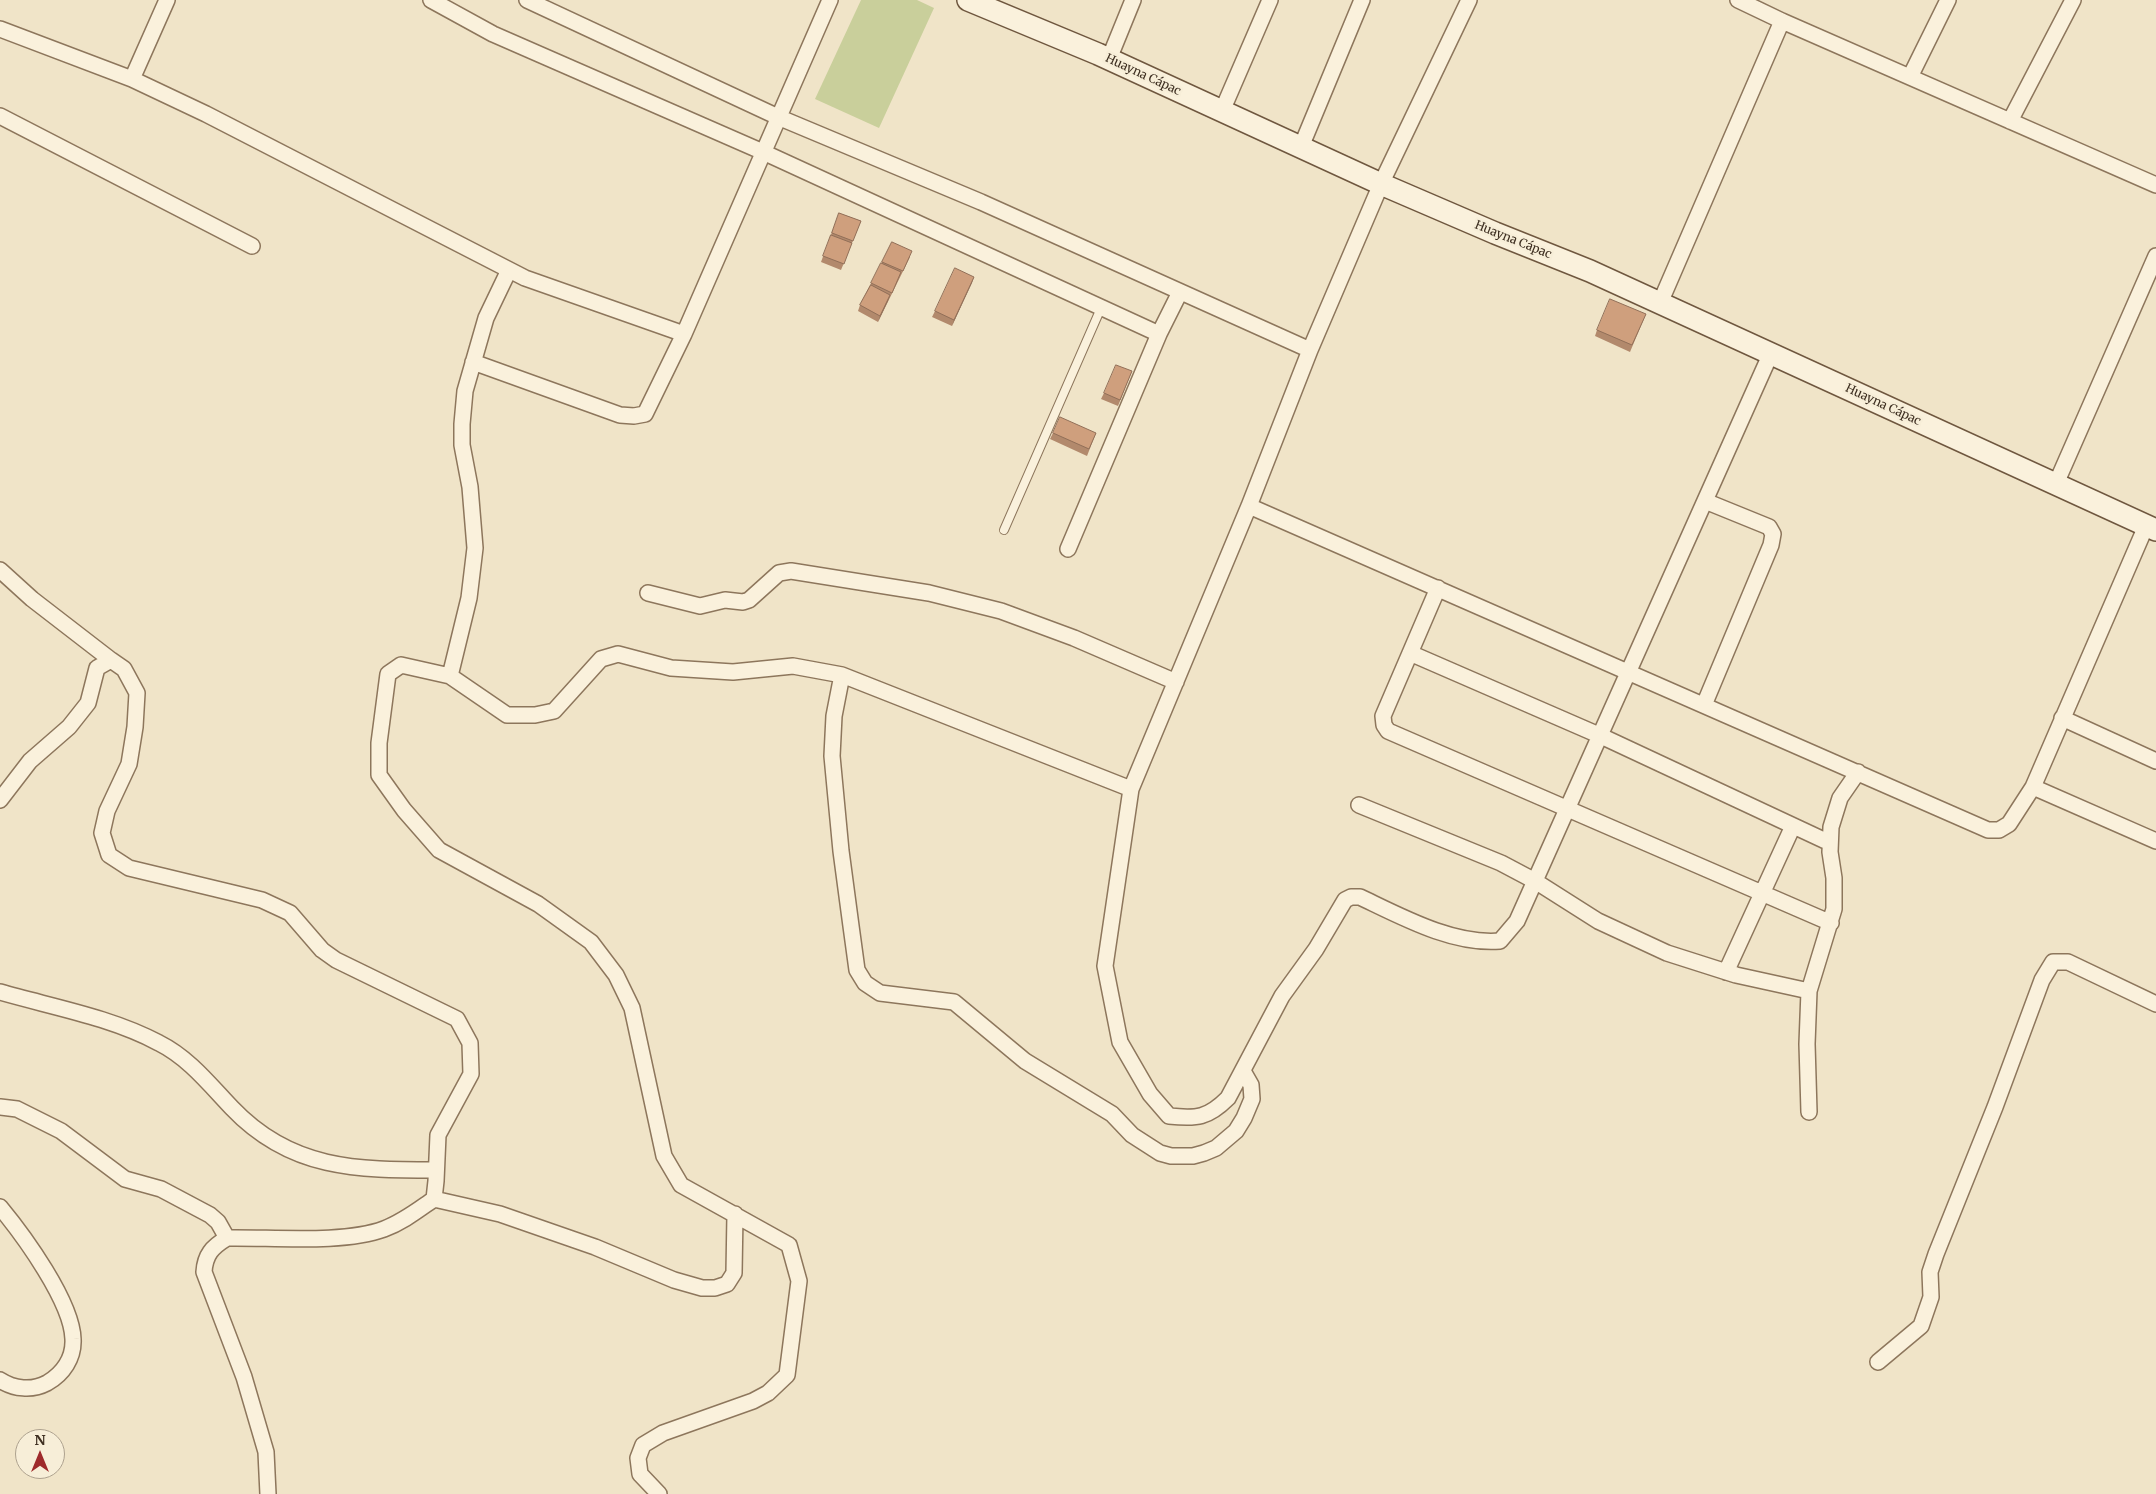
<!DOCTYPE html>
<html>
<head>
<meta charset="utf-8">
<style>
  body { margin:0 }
  #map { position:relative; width:2156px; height:1494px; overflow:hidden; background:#f0e4c8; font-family:Merriweather,serif }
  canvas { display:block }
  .north { position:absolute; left:15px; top:1429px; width:50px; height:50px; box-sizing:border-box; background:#f7eed8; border:1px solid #ada18e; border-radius:50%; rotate:0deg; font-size:14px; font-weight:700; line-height:20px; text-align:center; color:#3d2e20 }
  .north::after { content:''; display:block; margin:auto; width:18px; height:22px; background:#9e2a2b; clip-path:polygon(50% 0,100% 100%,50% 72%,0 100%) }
</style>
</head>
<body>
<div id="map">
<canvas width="2156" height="1494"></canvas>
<div class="north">N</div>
</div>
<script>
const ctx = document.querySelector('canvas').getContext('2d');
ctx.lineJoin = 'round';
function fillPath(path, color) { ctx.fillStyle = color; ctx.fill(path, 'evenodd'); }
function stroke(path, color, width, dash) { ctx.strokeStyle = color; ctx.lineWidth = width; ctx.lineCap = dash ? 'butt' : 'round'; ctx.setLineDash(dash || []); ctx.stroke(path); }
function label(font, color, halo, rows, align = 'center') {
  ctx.font = font + ' Merriweather,serif'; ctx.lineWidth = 5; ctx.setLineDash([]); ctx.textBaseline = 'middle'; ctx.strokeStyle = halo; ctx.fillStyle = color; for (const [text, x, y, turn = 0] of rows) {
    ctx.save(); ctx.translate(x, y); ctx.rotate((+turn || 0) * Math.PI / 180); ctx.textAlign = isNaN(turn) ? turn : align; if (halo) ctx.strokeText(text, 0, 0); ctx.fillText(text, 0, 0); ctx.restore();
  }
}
fillPath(new Path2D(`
  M861,0H917L934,8L879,128L815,99Z`), '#c9cf9b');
const lane = new Path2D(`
  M1004,530L1101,308`);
const street = new Path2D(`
  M431,0L493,34L763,152L1159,334
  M527,0L778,117L981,202L1310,350
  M1469,0L1381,184L1310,350L1249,506L1131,789L1105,966L1120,1042L1150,1094L1169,1116C1197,1119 1208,1118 1228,1098L1282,996L1316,949L1345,900L1351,897H1360C1402,917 1453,945 1500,941L1517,921L1771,353
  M1738,0L1782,21L2156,185
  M0,29L132,79L206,114L525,278L684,334
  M1109,59L1133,0
  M1910,77L1948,0
  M132,79L167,0
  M1222,111L1270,0
  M0,116L252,246
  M2010,121L2073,0
  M1301,147L1362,0
  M1660,303L1782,21
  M473,362L620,415L634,416L645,414L684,334L830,0
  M2055,486L2156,256
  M1249,506L1988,830H1999L2009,824L2033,787L2146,526
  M1068,549L1159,334L1180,292
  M0,570L32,599L111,660L97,668L88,703L69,727L30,761L0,800
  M1438,588L1383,716L1384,725L1388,731L1831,923
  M648,593L700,606L725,600L743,602L749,600L779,573L791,571L929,593L1001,611L1074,638L1176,682
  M1410,653L1601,736L1830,843
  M111,660L124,669L137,693L135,727L129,764L107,811L102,833L109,855L129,868L262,900L290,913L322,950L336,960L457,1019L470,1043L471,1074L438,1135L436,1181L434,1199C418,1210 403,1222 384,1229C344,1244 271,1237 227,1238C212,1247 205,1255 204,1272L244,1377L266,1452L268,1494
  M842,675L834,716L832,756L841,851L851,926L857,970L865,983L880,993L954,1002L1025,1061L1112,1114L1132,1135L1160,1153L1171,1156H1193L1204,1153L1216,1148L1236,1131L1244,1118L1252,1099L1251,1085L1243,1071
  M450,676L469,598L475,548L470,487L462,445V424L465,391L486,318L509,270
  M1704,705L1771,545L1773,534L1769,527L1705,501
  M2062,718L2156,761
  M2033,787L2156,841
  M1359,805L1501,863L1535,881L1598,921L1667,953L1736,975L1809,991
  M1726,972L1793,826
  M0,992C52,1007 110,1017 159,1043C189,1058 210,1085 232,1108C291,1170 357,1170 436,1170
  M0,1107L17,1109L61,1131L125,1179L161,1189L210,1215L218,1222L227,1238
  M1809,1112L1807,1044L1809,991L1834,909V878L1830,852L1831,827L1840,798L1858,772
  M434,1199L500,1214L595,1247L674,1280L702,1288H715L727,1284L734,1273L735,1214
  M0,1207C24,1236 72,1302 73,1339C74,1358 63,1374 47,1383C32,1391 14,1389 0,1380
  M1878,1362L1921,1326L1931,1297L1930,1272L1936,1254L1995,1107L2042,980L2053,962H2068L2156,1004
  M659,1494L640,1474L638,1458L643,1445L663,1433L753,1401L768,1393L787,1375L799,1281L789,1245L681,1185L664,1156L632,1008L616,975L591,942L538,904L439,850L404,810L379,775V743L388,674L401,665L450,676L507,715H535L554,711L601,659L618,654L671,668L733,672L793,666L842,675L1131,789`);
const secondary = new Path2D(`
  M968,0L1098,54L1381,184L1495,233L1590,271L2156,530`);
stroke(lane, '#8d765c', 10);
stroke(street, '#8d765c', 18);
stroke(secondary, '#6f573f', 24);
stroke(lane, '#faf1dc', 8);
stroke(street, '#faf1dc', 15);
stroke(secondary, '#faf1dc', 21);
fillPath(new Path2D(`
  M839,213L861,221L841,270L821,262Z
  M892,242L910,257L878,322L858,311L860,305Z
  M974,277L952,326L932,317L935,311Z
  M1646,314L1630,352L1595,336L1597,330Z
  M1132,371L1118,406L1101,399L1104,393Z
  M1053,433H1096L1087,456L1050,439Z`), '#b2896c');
fillPath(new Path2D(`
  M974,277L972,283L952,326L954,320Z
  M890,295L888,301L878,322L880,316Z`), '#916f58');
const building = new Path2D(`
  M839,213L861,221L853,241L832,233Z
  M831,235L852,243L844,264L823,256Z
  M892,242L912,251L903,271L882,262Z
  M881,263L901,272L892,293L871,283Z
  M955,268L974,277L954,320L935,311Z
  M871,285L890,295L880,316L860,305Z
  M1610,299L1646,314L1632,345L1597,330Z
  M1116,365L1132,371L1120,400L1104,393Z
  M1060,417L1096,433L1089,449L1053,433Z`);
fillPath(building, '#cf9f7d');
stroke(building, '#916f58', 1);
label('12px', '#3d2e20', '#f7eed8', [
  ["Huayna Cápac",1143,75,25],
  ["Huayna Cápac",1513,240,22],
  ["Huayna Cápac",1883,405,25]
]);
</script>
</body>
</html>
